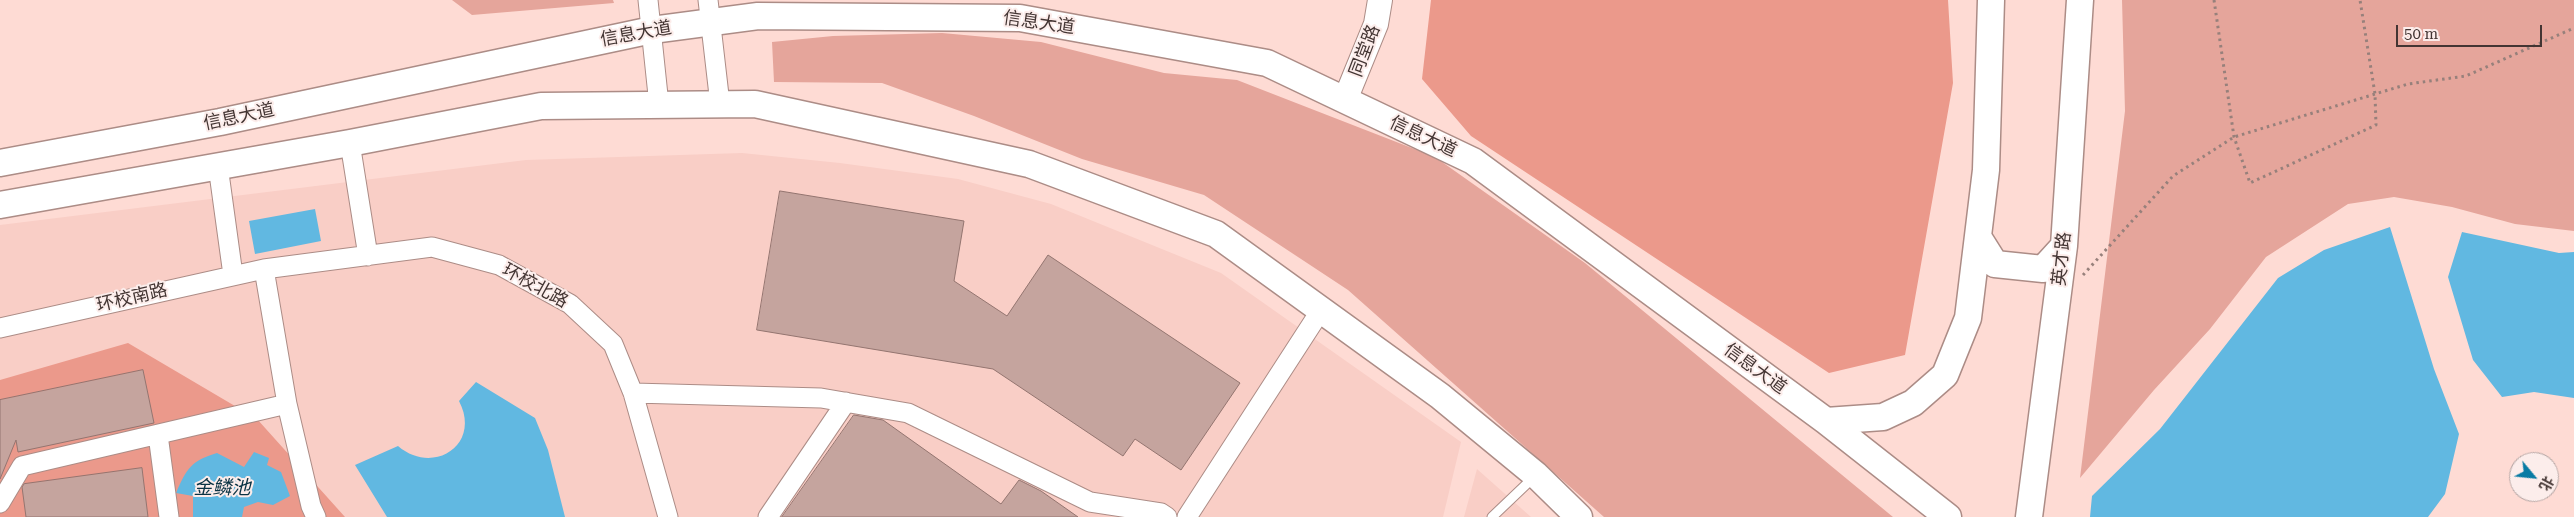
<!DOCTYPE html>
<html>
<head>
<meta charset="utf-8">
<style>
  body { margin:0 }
  #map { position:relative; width:2574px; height:517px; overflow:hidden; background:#fedbd4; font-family:"Roboto Serif","Noto Sans SC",serif }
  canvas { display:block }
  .north { position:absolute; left:2509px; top:452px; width:50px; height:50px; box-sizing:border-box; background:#fcedeb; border:1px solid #b2a3a1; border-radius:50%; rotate:118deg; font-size:14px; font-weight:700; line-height:20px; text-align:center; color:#433533 }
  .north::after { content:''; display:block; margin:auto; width:18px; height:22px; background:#087ba4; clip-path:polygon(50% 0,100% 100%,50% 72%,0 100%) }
  .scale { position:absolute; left:2396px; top:25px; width:146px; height:22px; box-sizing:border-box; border:2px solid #433533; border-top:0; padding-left:6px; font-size:15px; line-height:18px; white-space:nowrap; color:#433533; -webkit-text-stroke:4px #fcedeb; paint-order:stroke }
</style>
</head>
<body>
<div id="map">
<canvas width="2574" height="517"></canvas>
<div class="north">北</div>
<div class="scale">50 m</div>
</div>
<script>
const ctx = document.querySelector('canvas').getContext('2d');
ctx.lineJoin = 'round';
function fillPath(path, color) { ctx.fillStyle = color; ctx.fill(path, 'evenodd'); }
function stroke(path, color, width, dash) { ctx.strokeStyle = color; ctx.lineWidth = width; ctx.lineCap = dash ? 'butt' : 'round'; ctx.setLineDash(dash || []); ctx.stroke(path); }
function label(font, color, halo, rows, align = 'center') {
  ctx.font = font + ' "Roboto Serif","Noto Sans SC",serif'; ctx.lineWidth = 4; ctx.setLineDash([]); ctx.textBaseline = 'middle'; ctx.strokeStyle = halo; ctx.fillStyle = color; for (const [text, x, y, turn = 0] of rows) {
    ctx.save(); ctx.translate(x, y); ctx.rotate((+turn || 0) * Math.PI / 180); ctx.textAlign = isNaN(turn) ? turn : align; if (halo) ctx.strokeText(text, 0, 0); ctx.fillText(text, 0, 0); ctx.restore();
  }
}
fillPath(new Path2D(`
  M742,153L840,163L958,179L1051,204L1221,273L1461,442L1443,517H0V225L526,160Z
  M1477,469L1531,517H1464Z`), '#f9cec6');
fillPath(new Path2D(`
  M452,0H613L614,3L472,15Z
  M2122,0H2574V231L2515,224L2452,207L2394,197L2348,204L2266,257L2210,329L2154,390L2080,478L2125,111Z
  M942,33L1041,42L1164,73L1237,80L1435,157L1585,263L1893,517H1604L1348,290L1204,195L1082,159L974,116L882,83L774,82L772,42L833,36Z`), '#e5a59b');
fillPath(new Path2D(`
  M1431,0H1948L1953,83L1905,355L1829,373L1471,136L1422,79Z
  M128,343L257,419L345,517H0V380Z`), '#eb998b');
fillPath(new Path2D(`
  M315,209L321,241L255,254L249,221Z
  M2390,227L2434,369L2459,434L2445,494L2428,517H2090L2092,496L2160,429L2278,278L2324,250Z
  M2462,232L2559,253L2574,252V398L2534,392L2502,397L2473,360L2448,277Z
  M476,382L535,418L548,450L565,517H387L355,465L398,446C433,476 482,445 459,401Z
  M254,452L269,458L267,465L281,472L290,496L273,505L258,502L244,507L242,517H193V496L176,493C187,468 191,461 217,453L244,467Z`), '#61b8e1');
const building = new Path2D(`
  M780,191L964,221L954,281L1007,316L1048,255L1240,383L1181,470L1135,439L1123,456L993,369L757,330Z
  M143,370L154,423L18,452L16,440L0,479V400Z
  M854,415L883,420L1001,504L1019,480L1041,491L1078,517H782Z
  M142,468L148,517H26L22,487L24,484Z`);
fillPath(building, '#c5a49e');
stroke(building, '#947570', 1);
const service = new Path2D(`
  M1492,517L1534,477`);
const minor = new Path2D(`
  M648,0L659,105
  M708,0L720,104
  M350,143L368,256
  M218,166L233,275
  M264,269L287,404L311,506L316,517
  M0,328L264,269L432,247L499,265L570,304L613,344L633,393L668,517
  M633,393L821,398L908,413L1090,502L1161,513L1167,517
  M158,435L169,517
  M0,503L22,466L287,404
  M768,517L846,402
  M1187,517L1321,310`);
const tertiary = new Path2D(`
  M1345,100L1376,24L1380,0`);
const secondary = new Path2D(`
  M0,163L220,122L652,30L758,16L1020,18L1267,63L1473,161L1826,421L1948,517
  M0,205L350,143L541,106L755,104L1029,164L1216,234L1440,396L1536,475L1579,517
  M1978,237L1995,264L2043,269L2064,246
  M1826,421L1883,417L1913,403L1945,375L1968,318L1986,170L1991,0
  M2029,517L2064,246L2080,0`);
stroke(service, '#ac8c86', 11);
stroke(minor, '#ac8c86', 21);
stroke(tertiary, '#ac8c86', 26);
stroke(secondary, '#ac8c86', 29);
stroke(new Path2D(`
  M2214,0L2234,137L2250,183L2376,125L2375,94L2360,0
  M2083,275L2173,176L2234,137L2408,84L2466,76L2574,28`), '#97807b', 3, [2.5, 4]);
stroke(service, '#fff', 9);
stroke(minor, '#fff', 19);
stroke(tertiary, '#fff', 24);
stroke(secondary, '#fff', 26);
label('18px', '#433533', '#fcedeb', [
  ["信息大道",1039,23,8],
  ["信息大道",636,34,-10],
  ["同堂路",1365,51,-69],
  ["信息大道",239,117,-12],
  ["信息大道",1423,137,25],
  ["英才路",2062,259,-84],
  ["环校北路",535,286,29],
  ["环校南路",132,298,-13],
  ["信息大道",1755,369,36]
]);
label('italic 19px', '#0a3344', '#fcedeb', [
  ["金鳞池",222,488]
]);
</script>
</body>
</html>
